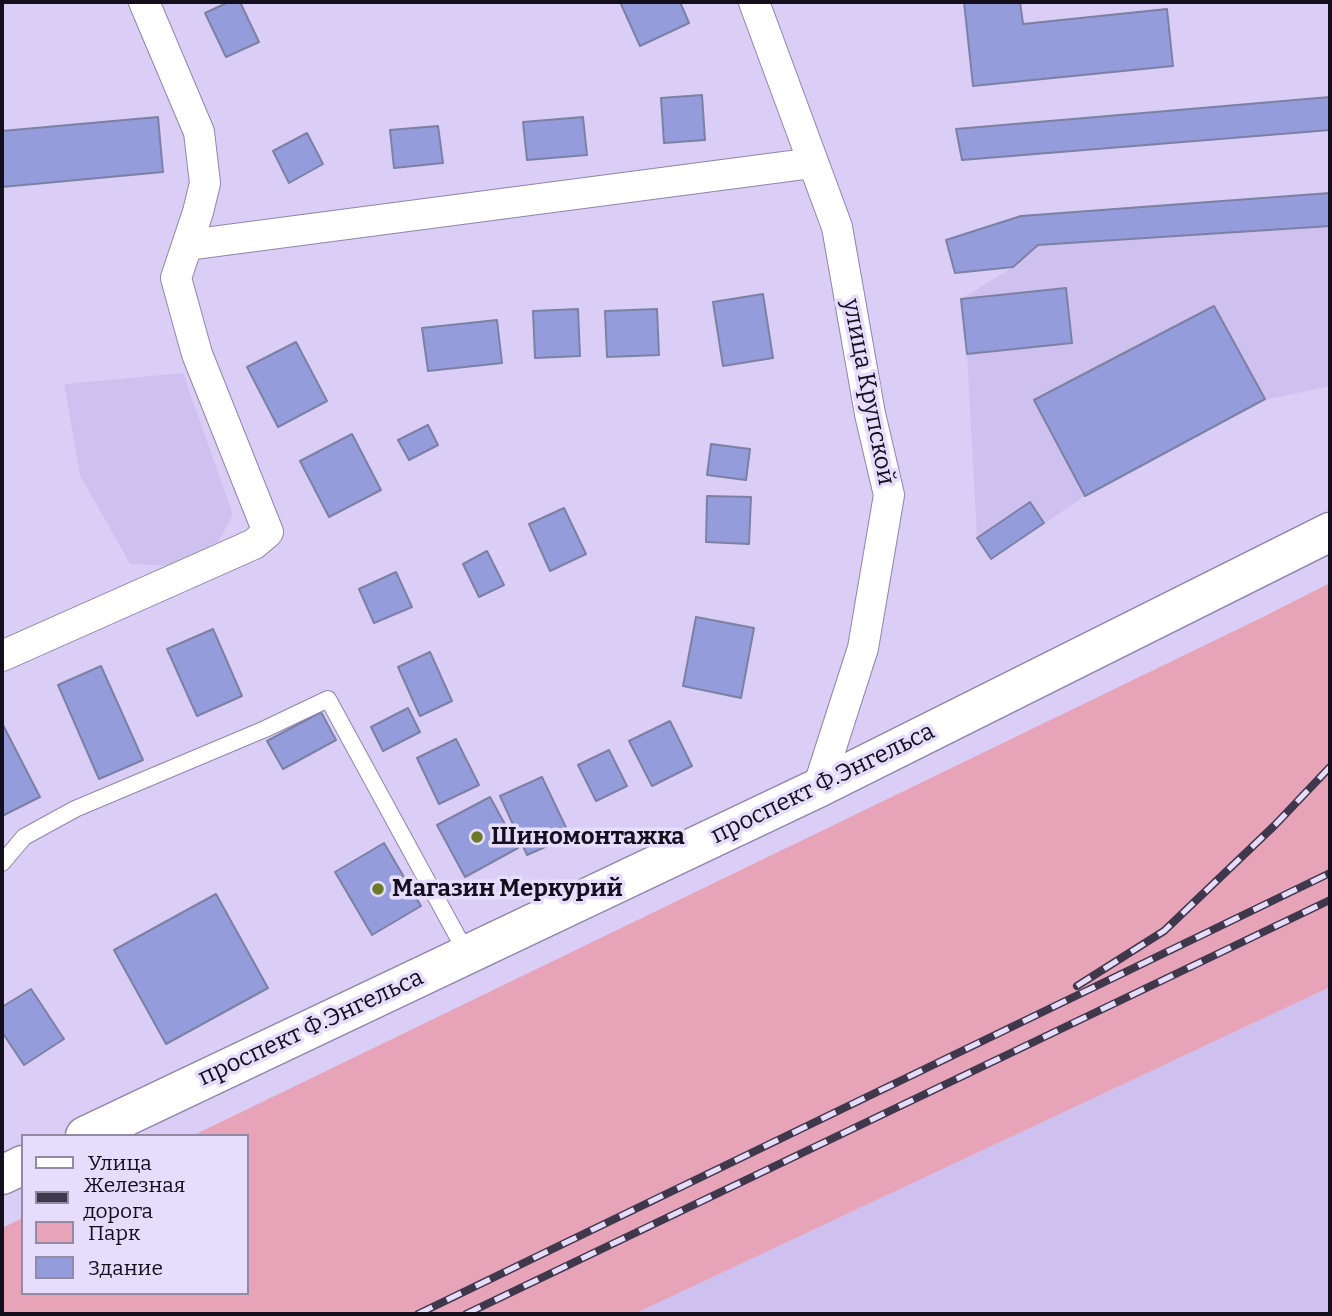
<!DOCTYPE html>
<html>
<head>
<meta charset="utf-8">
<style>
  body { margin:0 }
  #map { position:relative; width:1332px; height:1316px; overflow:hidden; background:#dacef6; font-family:Bitter,serif }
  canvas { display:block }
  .frame { position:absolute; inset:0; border:4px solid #140f1d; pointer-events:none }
  .legend { position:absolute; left:21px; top:1134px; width:228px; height:161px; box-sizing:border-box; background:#e6ddfd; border:2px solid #928ba3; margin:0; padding:9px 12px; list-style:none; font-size:21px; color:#140f1d }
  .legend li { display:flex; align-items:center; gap:14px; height:35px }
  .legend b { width:35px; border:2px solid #928ba3 }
</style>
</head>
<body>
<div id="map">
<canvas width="1332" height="1316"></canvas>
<div class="frame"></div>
<ul class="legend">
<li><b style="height:9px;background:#fff"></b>Улица</li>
<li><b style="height:9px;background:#3f384c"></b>Железная дорога</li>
<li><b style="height:19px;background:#e7a3b8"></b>Парк</li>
<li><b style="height:19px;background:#959cdb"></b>Здание</li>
</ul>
</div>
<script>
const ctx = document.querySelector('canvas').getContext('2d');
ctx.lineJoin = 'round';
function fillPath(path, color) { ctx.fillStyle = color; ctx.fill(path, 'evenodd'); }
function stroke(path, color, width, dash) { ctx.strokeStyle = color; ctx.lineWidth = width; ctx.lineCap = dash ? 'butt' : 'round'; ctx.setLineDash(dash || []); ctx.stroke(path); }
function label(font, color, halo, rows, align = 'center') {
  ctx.font = font + ' Bitter,serif'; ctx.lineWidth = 7; ctx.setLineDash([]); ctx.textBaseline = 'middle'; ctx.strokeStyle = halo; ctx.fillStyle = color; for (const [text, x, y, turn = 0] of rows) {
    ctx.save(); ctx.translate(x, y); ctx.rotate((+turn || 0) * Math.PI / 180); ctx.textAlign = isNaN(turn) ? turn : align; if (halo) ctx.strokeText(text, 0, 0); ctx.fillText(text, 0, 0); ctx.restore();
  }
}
fillPath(new Path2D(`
  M1330,226V386L1265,400L1085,496L991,559L977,538L967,354L961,299L1013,267L1038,245Z
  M183,373L233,515L204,567L130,564L80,475L64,384Z
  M1330,987V1314H634L1226,1036Z`), '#cfc1ef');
fillPath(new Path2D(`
  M1330,583V987L634,1314H2V1228L23,1218V1293H247V1136H192L1263,617Z`), '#e7a3b8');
const building = new Path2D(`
  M229,2H240L259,42L226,57L205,13Z
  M620,2H680L689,23L640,46Z
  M964,2H1020L1023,24L1167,9L1173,66L973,86Z
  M702,95L705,140L664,143L661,98Z
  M1330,97V130L962,160L956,129Z
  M158,117L163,172L2,187V131Z
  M583,117L587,155L527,160L523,122Z
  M438,126L443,163L394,168L390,130Z
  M307,133L323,164L289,183L273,151Z
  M1330,193V226L1038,245L1013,267L955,273L946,240L1021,216Z
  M1066,288L1072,343L967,354L961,299Z
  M763,294L773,358L723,366L713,302Z
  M1214,306L1265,399L1085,496L1034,400Z
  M578,309L580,356L535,358L533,311Z
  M657,309L659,355L607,357L605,311Z
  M497,320L502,363L428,371L422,328Z
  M296,342L327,401L278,427L247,367Z
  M428,425L438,445L409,460L398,440Z
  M352,434L381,490L329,517L300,461Z
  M711,444L750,449L746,480L707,475Z
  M707,496L751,497L749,544L706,542Z
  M1030,502L1044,523L991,559L977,538Z
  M564,508L586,554L550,571L529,524Z
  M487,551L504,585L479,597L463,564Z
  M396,572L412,607L374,623L359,589Z
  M696,617L754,628L741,698L683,686Z
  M213,629L242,696L197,716L167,649Z
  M430,652L452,701L420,716L398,667Z
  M101,666L143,760L99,779L58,685Z
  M408,708L420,732L383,751L371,727Z
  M321,712L336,740L283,769L267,741Z
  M670,721L692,766L652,786L629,741Z
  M2,725H3L40,797L2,816Z
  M456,739L479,785L439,804L417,758Z
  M609,750L627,786L596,801L578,765Z
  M542,777L570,836L527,855L500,796Z
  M490,797L518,848L465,877L437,825Z
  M384,843L421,906L372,935L335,872Z
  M216,894L268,988L166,1044L114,950Z
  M31,989L64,1039L24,1065L2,1032V1007Z`);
fillPath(building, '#959cdb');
stroke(building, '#7c80a4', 2);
const lane = new Path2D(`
  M2,863L24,837L75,809L265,729L328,699L467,954`);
const street = new Path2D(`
  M754,2L837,227L870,414L889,495L863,648L818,788
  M188,245L813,163
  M2,656L254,544L268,532L197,354L176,278L198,212L205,183L199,132L144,2`);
const secondary = new Path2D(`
  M85,1136L818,788L1330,532
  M2,1175L23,1165`);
stroke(lane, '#9185aa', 18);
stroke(street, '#9185aa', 32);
stroke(secondary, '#9185aa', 41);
stroke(lane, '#fff', 16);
stroke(street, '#fff', 30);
stroke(secondary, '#fff', 38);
const rail = new Path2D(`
  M1077,986L1164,931L1275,825L1330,767
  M418,1314L1330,873
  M466,1314L1330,900`);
stroke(rail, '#3f384c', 8);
stroke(rail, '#e6ddfd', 5, [16]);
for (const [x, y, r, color] of [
  [477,837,7,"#6b7a28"],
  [378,889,7,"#6b7a28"]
]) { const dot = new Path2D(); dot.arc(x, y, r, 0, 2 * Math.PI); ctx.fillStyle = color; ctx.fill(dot); stroke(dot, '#e6ddfd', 2.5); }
label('24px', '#140f1d', '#e6ddfd', [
  ["улица Крупской",868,392,79],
  ["проспект Ф.Энгельса",823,784,-26],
  ["проспект Ф.Энгельса",311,1028,-25]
]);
label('bold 24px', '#140f1d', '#e6ddfd', [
  ["Шиномонтажка",491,837],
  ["Магазин Меркурий",392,889]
], 'left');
</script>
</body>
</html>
